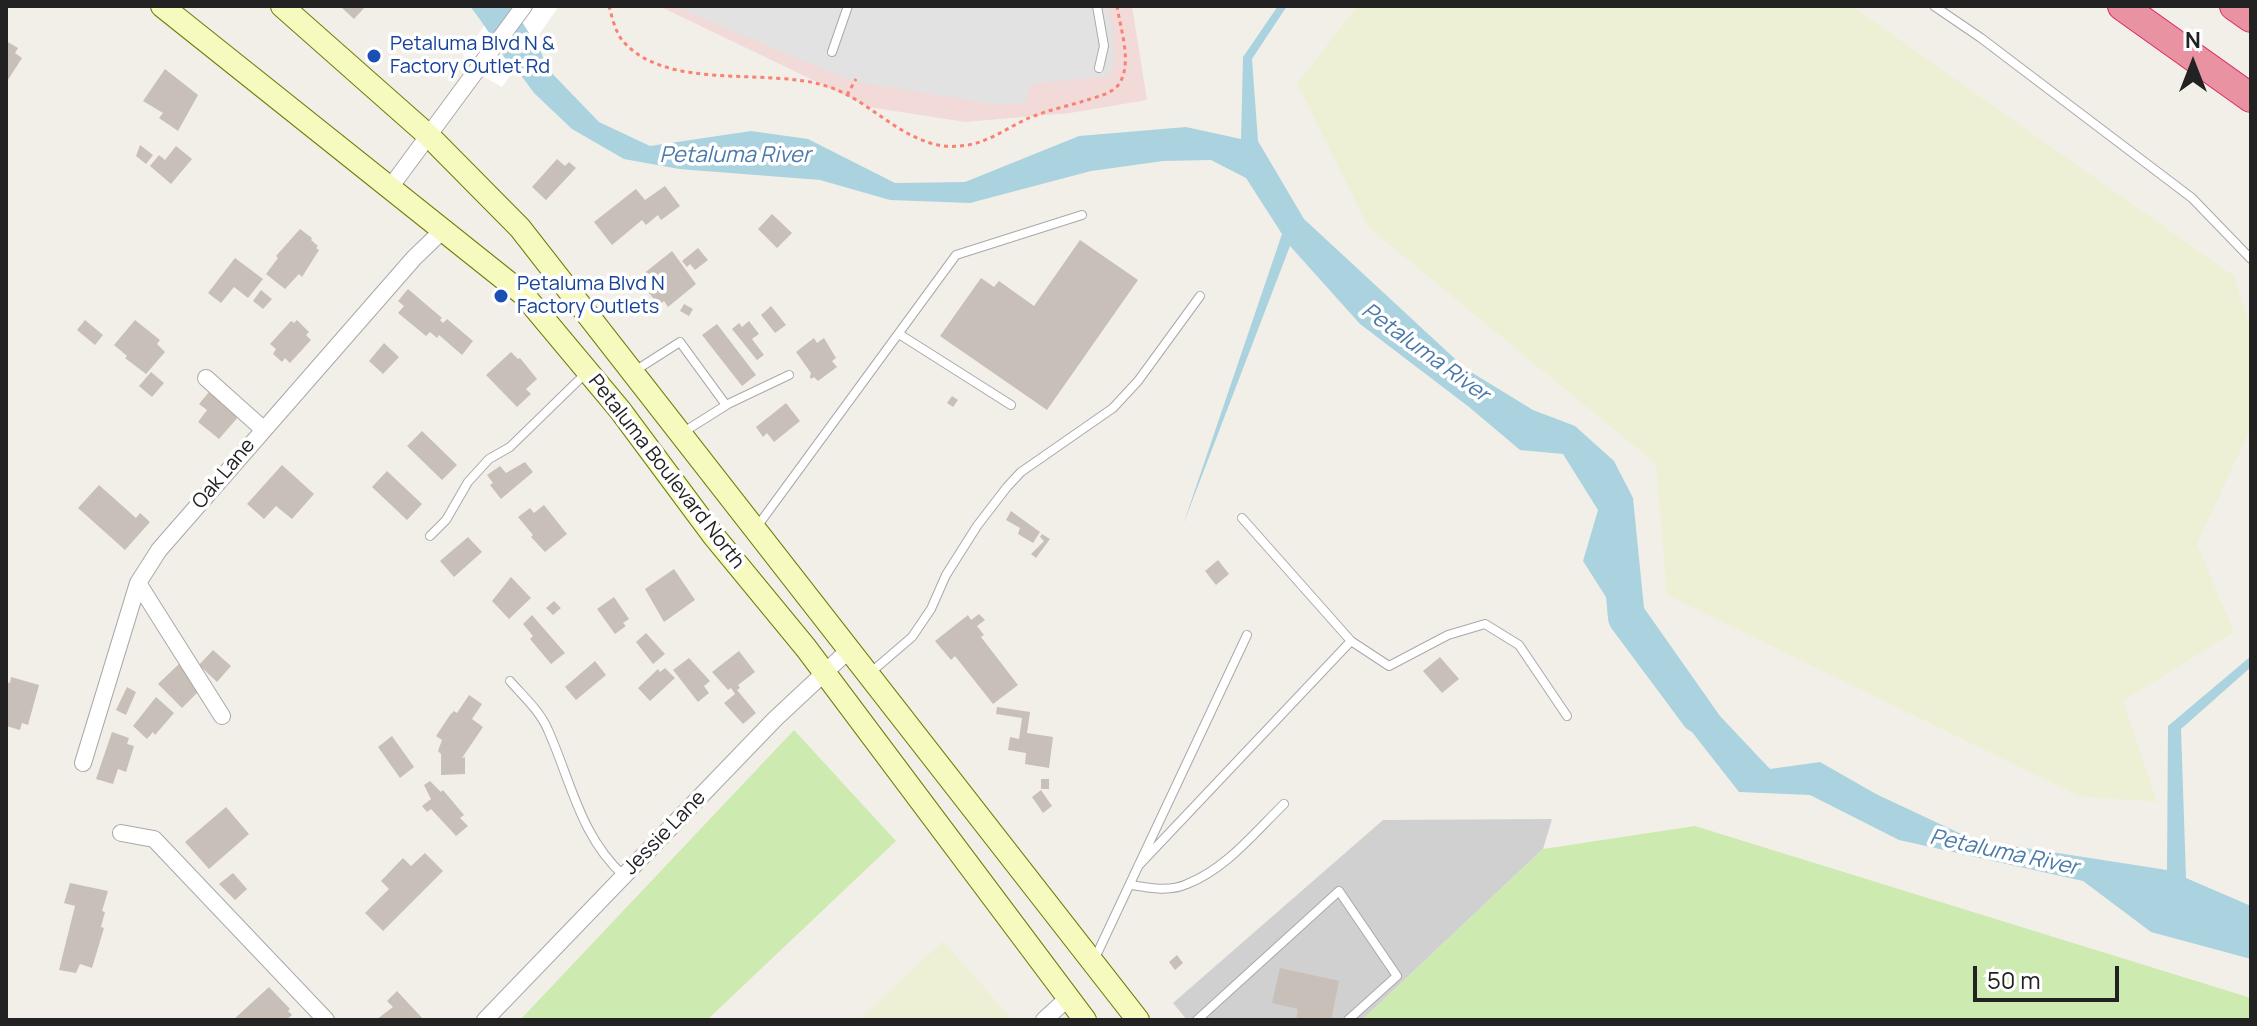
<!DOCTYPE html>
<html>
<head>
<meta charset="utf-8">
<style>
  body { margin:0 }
  #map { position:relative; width:2257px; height:1026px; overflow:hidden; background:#f2efe9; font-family:Manrope,sans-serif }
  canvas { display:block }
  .frame { position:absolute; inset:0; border:8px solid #222; pointer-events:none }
  .north { position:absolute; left:2153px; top:24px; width:80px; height:80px; -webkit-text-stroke:6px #fff; paint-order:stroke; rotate:0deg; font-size:22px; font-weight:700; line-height:32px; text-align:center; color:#222 }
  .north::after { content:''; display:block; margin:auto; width:28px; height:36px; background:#222; clip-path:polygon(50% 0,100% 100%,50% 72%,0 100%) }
  .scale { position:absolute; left:1973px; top:966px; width:146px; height:36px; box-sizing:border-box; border:4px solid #222; border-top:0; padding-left:10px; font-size:24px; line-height:28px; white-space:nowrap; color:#222; -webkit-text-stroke:6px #fff; paint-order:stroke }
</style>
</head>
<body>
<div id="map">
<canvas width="2257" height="1026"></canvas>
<div class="frame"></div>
<div class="north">N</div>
<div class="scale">50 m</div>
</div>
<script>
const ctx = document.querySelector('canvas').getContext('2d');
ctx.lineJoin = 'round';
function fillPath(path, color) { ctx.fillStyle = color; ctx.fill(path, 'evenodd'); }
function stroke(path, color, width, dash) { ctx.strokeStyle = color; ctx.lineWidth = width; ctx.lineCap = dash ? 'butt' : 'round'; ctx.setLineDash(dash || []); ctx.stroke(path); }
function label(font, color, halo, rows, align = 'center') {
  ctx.font = font + ' Manrope,sans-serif'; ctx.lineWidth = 7; ctx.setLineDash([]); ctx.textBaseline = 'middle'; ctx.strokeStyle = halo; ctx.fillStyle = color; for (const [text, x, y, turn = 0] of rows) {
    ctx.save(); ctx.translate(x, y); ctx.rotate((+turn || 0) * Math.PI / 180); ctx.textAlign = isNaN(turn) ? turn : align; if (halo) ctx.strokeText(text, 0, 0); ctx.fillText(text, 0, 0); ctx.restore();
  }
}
fillPath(new Path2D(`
  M659,6H1132L1147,100L1070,113L965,122L869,107Z`), '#f2dad9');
fillPath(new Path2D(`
  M1552,819L1543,849L1362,1020H1187L1173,1003L1383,820Z`), '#d0d0d0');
fillPath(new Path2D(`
  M1357,6H1852L2234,276L2251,329V428L2197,544L2234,632L2123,701L2157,802L2079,796L1667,595L1656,464L1368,227L1297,84Z
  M943,941L1013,1020H859Z`), '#eef0d5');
fillPath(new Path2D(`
  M794,730L896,841L707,1020H520Z
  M1695,826L2251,998V1020H1362L1543,849Z`), '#cdebb0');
fillPath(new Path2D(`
  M679,6H1107L1112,25L1115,62L1109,76L1031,84L1025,103L997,105L852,81L694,15Z`), '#e2e2e2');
fillPath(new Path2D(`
  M470,6H487L599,122L650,146L751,131L808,139L895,183L965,182L1079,136L1186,127L1241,139L1243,57L1278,6H1287L1252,59L1258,141L1304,219L1466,369L1533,410L1575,426L1614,461L1633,498L1644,608L1720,716L1770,769L1820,762L1876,794L1974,840L2167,870L2168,726L2251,656V667L2181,729L2186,878L2251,906V959L2151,932L2083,881L1899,840L1810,795L1739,792L1688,727L1660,652L1611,605L1583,561L1598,510L1563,454L1520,450L1469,407L1360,324L1290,246L1183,525L1282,234L1246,178L1211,160L1163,161L1091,171L970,203L890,200L820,180L679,169L624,159L572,129L534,93Z`), '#aad3df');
fillPath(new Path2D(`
  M499,6H559L502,87L476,72L463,55Z`), '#fff');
stroke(new Path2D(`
  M492,6L526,60
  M1621,573L1625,618L1698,716`), '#aad3df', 34);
fillPath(new Path2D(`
  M340,6H366L354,19Z
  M6,41L18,48L15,53L22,58L6,83Z
  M165,69L198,95L178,131L159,118L163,113L143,101Z
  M140,145L153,155L146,164L136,156Z
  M176,146L192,159L171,184L150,166L159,155L165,160Z
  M557,159L565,166L569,162L576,168L546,200L532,187Z
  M665,186L680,206L661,220L658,215L646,225L642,220L612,245L594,222L636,189L645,200Z
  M772,214L792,233L777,248L758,229Z
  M300,229L312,238L311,240L318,246L316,248L319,250L302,277L299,274L285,289L266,274L278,258L276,256Z
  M1080,240L1138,280L1047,410L940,336L981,278L994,287L999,281L1034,306Z
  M698,248L708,260L695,270L690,264L687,267L682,261Z
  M672,251L696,284L668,307L664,301L659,305L637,279Z
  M235,258L263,279L248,298L234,287L221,303L208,293Z
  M408,289L442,318L440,320L443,323L447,319L473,341L462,355L439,335L437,338L430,332L426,336L398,313L404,306L398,301Z
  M261,290L272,299L263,309L253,301Z
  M684,304L693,309L689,316L680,311Z
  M771,306L786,325L775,333L761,315Z
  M85,320L103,335L95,345L77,330Z
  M135,320L160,340L157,344L165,352L146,374L125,358L127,356L114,345Z
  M297,320L309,332L306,335L311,340L290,363L285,358L282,362L273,354L276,349L270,344L291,321L294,323Z
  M749,321L759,334L752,339L764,355L757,360L732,329L739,323L742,327Z
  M717,324L756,375L742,386L702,335Z
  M814,338L817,343L824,338L836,358L832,361L837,367L818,381L814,377L811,379L810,377L811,373L796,352Z
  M384,343L399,357L383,374L369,361Z
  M511,352L518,359L520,358L537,379L526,389L531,394L517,407L486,375Z
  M151,372L164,383L152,397L139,386Z
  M209,392L239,416L219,439L198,422L207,410L199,404Z
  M952,396L958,400L953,407L947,403Z
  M786,403L800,421L774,442L767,433L763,437L756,427Z
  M422,431L457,465L442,480L407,446Z
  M525,462L533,472L501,499L490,485L493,483L487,475L500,466L506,473Z
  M282,465L314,494L292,519L276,506L264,519L247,504Z
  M387,471L422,504L407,520L372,487Z
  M99,485L136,518L140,513L150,522L125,550L78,508Z
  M544,505L567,534L545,552L531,537L533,535L518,517L530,508L534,513Z
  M1011,511L1040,532L1033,543L1018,534L1020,528L1006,520Z
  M1042,534L1050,539L1036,558L1031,554L1044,541L1040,537Z
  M468,537L482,552L454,577L440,561Z
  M1218,560L1229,574L1216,585L1205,571Z
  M674,569L695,600L664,622L645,589Z
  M511,577L531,598L509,619L492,601Z
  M614,597L629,619L623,623L626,626L615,634L597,609Z
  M554,601L561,608L553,615L546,608Z
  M979,614L985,620L977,626L984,635L981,637L1018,685L993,704L955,656L951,660L935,641L968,615L971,620Z
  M532,615L565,653L551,664L530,639L533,636L523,624Z
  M646,633L665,654L653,664L636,642Z
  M213,650L231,666L217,682L199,665Z
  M739,651L755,672L738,685L740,688L737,690L756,713L743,724L724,703L735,694L731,688L728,690L712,672Z
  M1440,657L1459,679L1442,693L1423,671Z
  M689,658L710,681L704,686L709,693L698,702L673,670Z
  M595,661L606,675L576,700L565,687Z
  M180,663L200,684L195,689L198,692L182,708L158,684Z
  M665,668L675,678L650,701L638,688L658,669L660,672Z
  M11,677L39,685L28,725L22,723L20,730L6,726V682L10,683Z
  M127,687L136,692L126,715L116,710Z
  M469,695L482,704L472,719L483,727L462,758L465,757V774L441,775V754L438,751L442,740L436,736L450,715L454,711L457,713Z
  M156,697L174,713L155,735L153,732L147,739L133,726Z
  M997,707L1030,712L1027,733L1053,737L1049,768L1025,764L1026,753L1008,750L1010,737L1019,739L1022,718L996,714Z
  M112,732L129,738L127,744L134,746L126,772L118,769L113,784L96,779Z
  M392,736L414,767L400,778L378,747Z
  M1041,779H1049V789H1041Z
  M430,781L441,792L443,790L464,815L460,818L468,826L456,836L431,809L427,812L422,806L431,799L424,785Z
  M1041,790L1052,806L1043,813L1032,797Z
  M226,807L249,834L209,869L185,842Z
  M425,853L443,871L383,931L365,913L389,889L381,881L403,858L411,866Z
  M233,873L247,889L235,900L219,884Z
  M70,883L108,891L102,911L105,912L101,927L104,928L92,968L80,964L76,973L59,970L75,906L64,903Z
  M1177,955L1183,963L1175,970L1169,962Z
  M1280,968L1339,981L1331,1020H1296L1298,1009L1272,1003Z
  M269,987L290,1009L288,1011L292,1015L286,1020H233Z
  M397,991L424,1020H376L393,1007L387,1001Z`), '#c7bfb8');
const lane = new Path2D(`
  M1097,6L1104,46L1099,68
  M1934,6L1981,38L2192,198L2251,259
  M832,52L848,6
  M899,334L1011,405
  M633,372L680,342L726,405
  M682,433L728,404L789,375
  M756,528L956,255L1082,215
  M430,536L446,520L468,482L489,459L510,447L587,372
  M1351,641L1389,666L1448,635L1485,624L1519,645L1567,716
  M870,673L912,637L931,609L946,575L977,526L1007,487L1021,472L1113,408L1138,381L1200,296
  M510,681C523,696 540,711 548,730C571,781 580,836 624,876
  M1140,864L1351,641L1242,518
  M1131,885C1149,888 1170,892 1187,884C1226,869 1255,832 1284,804
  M1095,958L1247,635
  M1197,1020L1339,891L1397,976L1348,1020`);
const street = new Path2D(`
  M389,189L524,6
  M206,378L263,429
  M138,583L222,716
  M83,763L138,583L159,550L414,258L442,231
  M121,833L154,839L326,1020
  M485,1020L775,719L850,649
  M1044,1020L1067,999`);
const secondary = new Path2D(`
  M162,6L523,294L620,410L713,535L806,648L1085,1020
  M282,6L429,136L520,228L1138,1020`);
const highway = new Path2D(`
  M2122,6L2251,98
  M2234,6L2251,18`);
stroke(lane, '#a9a9a9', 10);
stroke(street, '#a9a9a9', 18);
stroke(secondary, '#707d05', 24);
stroke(highway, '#dc2a67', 30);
stroke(new Path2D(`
  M609,6C612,17 615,31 622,40C665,92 768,67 826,86C867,98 895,136 938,145C951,148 967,146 980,142C997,136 1013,125 1029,118C1048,110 1068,106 1087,100C1097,97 1113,93 1119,84C1133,63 1120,28 1117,6
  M847,95L856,79`), '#fa8072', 3, [4, 4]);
stroke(lane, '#fff', 8);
stroke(street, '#fff', 16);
stroke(secondary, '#f7fabf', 22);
stroke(highway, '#e892a2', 28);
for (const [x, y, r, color] of [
  [374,56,8,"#1a4fb4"],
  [501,296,8,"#1a4fb4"]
]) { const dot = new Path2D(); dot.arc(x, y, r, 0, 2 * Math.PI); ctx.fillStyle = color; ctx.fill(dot); stroke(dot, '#fff', 3); }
label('20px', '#164399', '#fff', [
  ["Petaluma Blvd N &",390,44],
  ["Factory Outlet Rd",390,67],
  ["Petaluma Blvd N",517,284],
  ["Factory Outlets",517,307]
], 'left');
label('20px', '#222', '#fff', [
  ["Petaluma Boulevard North",666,472,52],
  ["Oak Lane",224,474,-50],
  ["Jessie Lane",665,833,-46]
]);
label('italic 22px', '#4a7aab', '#fff', [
  ["Petaluma River",735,156],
  ["Petaluma River",1425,353,36],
  ["Petaluma River",2004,853,12]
]);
</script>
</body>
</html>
